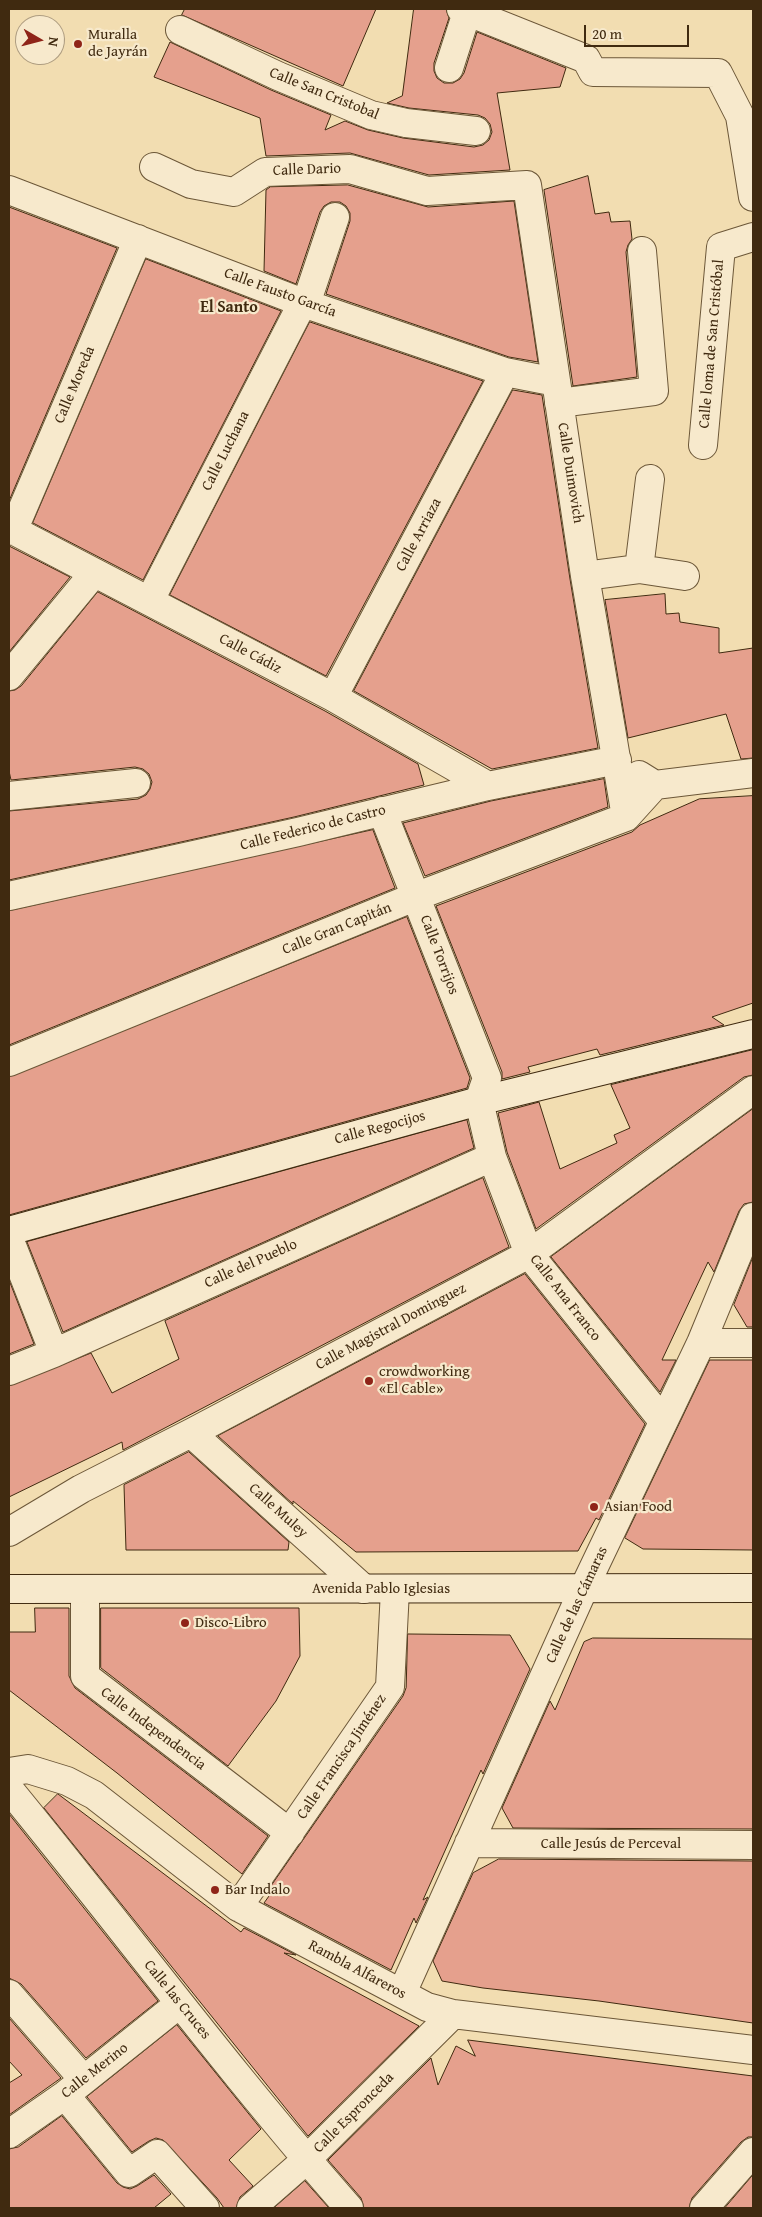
<!DOCTYPE html>
<html>
<head>
<meta charset="utf-8">
<style>
  body { margin:0 }
  #map { position:relative; width:762px; height:2217px; overflow:hidden; background:#f2ddb1; font-family:"Gentium Book Plus",serif }
  canvas { display:block }
  .frame { position:absolute; inset:0; border:10px solid #402a10; pointer-events:none }
  .north { position:absolute; left:15px; top:15px; width:50px; height:50px; box-sizing:border-box; background:#f7e9cc; border:1px solid #ae9d81; border-radius:50%; rotate:98deg; font-size:14px; font-weight:700; line-height:20px; text-align:center; color:#402a10 }
  .north::after { content:''; display:block; margin:auto; width:18px; height:22px; background:#8f2418; clip-path:polygon(50% 0,100% 100%,50% 72%,0 100%) }
  .scale { position:absolute; left:584px; top:25px; width:105px; height:22px; box-sizing:border-box; border:2px solid #402a10; border-top:0; padding-left:6px; font-size:15px; line-height:18px; white-space:nowrap; color:#402a10; -webkit-text-stroke:4px #f7e9cc; paint-order:stroke }
</style>
</head>
<body>
<div id="map">
<canvas width="762" height="2217"></canvas>
<div class="frame"></div>
<div class="north">N</div>
<div class="scale">20 m</div>
</div>
<script>
const ctx = document.querySelector('canvas').getContext('2d');
ctx.lineJoin = 'round';
function fillPath(path, color) { ctx.fillStyle = color; ctx.fill(path, 'evenodd'); }
function stroke(path, color, width, dash) { ctx.strokeStyle = color; ctx.lineWidth = width; ctx.lineCap = dash ? 'butt' : 'round'; ctx.setLineDash(dash || []); ctx.stroke(path); }
function label(font, color, halo, rows, align = 'center') {
  ctx.font = font + ' "Gentium Book Plus",serif'; ctx.lineWidth = 4.5; ctx.setLineDash([]); ctx.textBaseline = 'middle'; ctx.strokeStyle = halo; ctx.fillStyle = color; for (const [text, x, y, turn = 0] of rows) {
    ctx.save(); ctx.translate(x, y); ctx.rotate((+turn || 0) * Math.PI / 180); ctx.textAlign = isNaN(turn) ? turn : align; if (halo) ctx.strokeText(text, 0, 0); ctx.fillText(text, 0, 0); ctx.restore();
  }
}
const building = new Path2D(`
  M185,9H376L343,86L182,15Z
  M414,9H446L449,18L434,63V71L437,78L444,83H453L460,79L464,73L477,32L566,68L560,87L497,93L510,170L429,175L350,153L266,156L260,118L154,77L170,42L271,90L331,115L325,130L345,121L368,130L403,138L474,147L483,145L489,140L492,132L490,124L485,118L478,115L409,108L387,103L402,96Z
  M588,176L595,214L609,212L611,222L630,221L632,239L628,245L626,252L637,377L573,386L544,190Z
  M348,185L428,207L514,201L538,362L509,357L326,294L350,221V213L346,206L340,202H331L324,206L320,212L296,284L264,271L266,190L270,187Z
  M9,207L117,248L9,501Z
  M146,259L281,311L143,580L33,523Z
  M310,322L483,381L326,676L170,595Z
  M513,390L542,395L570,579L598,748L492,769L354,691Z
  M9,546L70,577L9,652Z
  M98,592L325,711L418,764L424,785L294,817L9,880V811L138,799L146,795L150,789L152,782L149,774L143,769L135,767L11,780L9,771V691L15,690L21,686Z
  M665,594L666,614L679,613L680,622L719,628V653L753,648V758L741,759L726,714L628,738L605,600Z
  M604,779L608,807L425,876L403,823L491,801Z
  M753,796V1003L712,1017L724,1025L600,1055L597,1049L528,1067L530,1072L502,1079V1072L436,906L632,832L640,825L699,799Z
  M373,830L395,888L9,1045V911Z
  M407,917L470,1078L467,1088L9,1215V1077Z
  M753,1050V1075L744,1077L536,1229L507,1152L498,1113L539,1102L560,1169L617,1143L614,1135L630,1128L611,1085Z
  M753,1109V1202L744,1204L739,1211L714,1272L708,1262L662,1360H676L660,1392L551,1257Z
  M467,1120L474,1148L63,1332L27,1242Z
  M483,1178L509,1247L123,1450L122,1442L9,1497V1386L91,1353L112,1393L179,1359L165,1321Z
  M753,1257V1327H747L734,1305Z
  M525,1274L645,1424L599,1520L596,1518L578,1551L356,1552L293,1501V1504L218,1436Z
  M9,1280L34,1344L9,1354Z
  M710,1360H753V1550L643,1549L625,1538Z
  M189,1452L289,1542L288,1550H126L124,1485Z
  M35,1608H69V1676L75,1688L268,1836L242,1874L117,1773L9,1690V1632H35Z
  M101,1608H299L300,1656L276,1701L228,1766L101,1668Z
  M408,1634L510,1635L530,1669L483,1774L481,1770L423,1900L428,1897L416,1923L414,1918L391,1970L264,1903L269,1896L266,1893L403,1696L406,1688Z
  M593,1638L753,1639V1829L513,1828L502,1808L550,1701L555,1710L584,1642Z
  M58,1794L241,1932L244,1928L296,1955L284,1953L419,2026L308,2136L44,1808Z
  M9,1814L158,2001L86,2058L21,1984L9,1978Z
  M499,1859L753,1861V2023L599,2001L483,1988L442,1981L433,1961L473,1873Z
  M9,2018L61,2078L9,2115V2083L22,2075L9,2061Z
  M177,2025L261,2129L229,2160L253,2186L240,2197L236,2208H224L217,2198L163,2140L156,2138L149,2141L132,2152L87,2097Z
  M468,2040L753,2076V2137H748L741,2142L692,2198L689,2208H364L361,2198L328,2160L431,2058L438,2085L456,2046L475,2056Z
  M62,2116L117,2183L123,2187L130,2189L137,2186L154,2175L171,2194L154,2208H9V2149L18,2147Z
  M753,2175V2208H725Z
  M305,2181L329,2208H274Z`);
fillPath(building, '#e5a08d');
stroke(building, '#402a10', 1);
const street = new Path2D(`
  M461,9L586,59L593,72L718,73L740,116L753,197
  M180,30L278,76L371,115L406,123L476,131
  M449,68L468,9
  M154,167L191,184L234,192L265,172L350,169L427,191L527,185L585,576L626,817
  M9,190L306,304L505,372L556,382
  M306,304L335,217
  M559,403L654,391L642,251
  M703,445L721,247L753,237
  M9,528L333,697L488,786
  M13,531L138,239
  M639,569L685,576
  M585,576L639,569L650,479
  M150,600L303,302
  M9,676L94,573
  M333,697L505,372
  M639,775L655,785L753,773
  M9,796L136,783
  M382,811L487,1078L479,1101L492,1157L529,1254L663,1421
  M9,896L298,832L488,786L617,760
  M9,1062L417,896L626,817L655,785
  M9,1238L54,1353
  M701,1343H753
  M9,1371L54,1353L492,1157
  M191,1433L364,1589
  M9,1532L81,1489L191,1433L529,1254L753,1090
  M85,1590V1676L290,1833
  M9,1772L28,1769L67,1781L94,1795L238,1907L427,2007L453,2014L753,2050
  M9,1789C123,1928 230,2073 349,2208
  M469,1843L753,1845
  M238,1907L390,1687L395,1590
  M402,1993L583,1590L701,1343L753,1217
  M9,1994L84,2080
  M65,2095L129,2173L157,2154L205,2208
  M9,2134L65,2095L179,2004
  M251,2208L306,2160L453,2014
  M704,2208L753,2152`);
const secondary = new Path2D(`
  M9,1231L479,1101L753,1034
  M9,1589L753,1588`);
stroke(street, '#6c5738', 30);
stroke(secondary, '#402a10', 30);
stroke(street, '#f7e9cc', 28);
stroke(secondary, '#f7e9cc', 28);
for (const [x, y, r, color] of [
  [78,44,5,"#8f2418"],
  [369,1381,5,"#8f2418"],
  [594,1507,5,"#8f2418"],
  [185,1623,5,"#8f2418"],
  [215,1890,5,"#8f2418"]
]) { const dot = new Path2D(); dot.arc(x, y, r, 0, 2 * Math.PI); ctx.fillStyle = color; ctx.fill(dot); stroke(dot, '#f7e9cc', 2); }
label('15px', '#402a10', '#f7e9cc', [
  ["Muralla",88,35],
  ["de Jayrán",88,52],
  ["crowdworking",379,1372],
  ["«El Cable»",379,1389],
  ["Asian Food",604,1507],
  ["Disco-Libro",195,1623],
  ["Bar Indalo",225,1890]
], 'left');
label('15px', '#402a10', '#f7e9cc', [
  ["Calle San Cristobal",324,94,22],
  ["Calle Dario",307,170,-2],
  ["Calle Fausto García",280,293,20],
  ["Calle loma de San Cristóbal",712,344,-85],
  ["Calle Moreda",75,385,-67],
  ["Calle Luchana",226,451,-63],
  ["Calle Duimovich",570,473,81],
  ["Calle Arriaza",419,535,-62],
  ["Calle Cádiz",250,654,28],
  ["Calle Federico de Castro",313,828,-14],
  ["Calle Gran Capitán",337,929,-22],
  ["Calle Torrijos",439,955,69],
  ["Calle Regocijos",380,1128,-15],
  ["Calle del Pueblo",251,1264,-24],
  ["Calle Ana Franco",565,1298,52],
  ["Calle Magistral Dominguez",391,1327,-28],
  ["Calle Muley",278,1511,42],
  ["Avenida Pablo Iglesias",381,1589],
  ["Calle de las Cámaras",577,1605,-65],
  ["Calle Independencia",153,1729,37],
  ["Calle Francisca Jiménez",342,1757,-56],
  ["Calle Jesús de Perceval",611,1844],
  ["Rambla Alfareros",357,1970,28],
  ["Calle las Cruces",177,2000,51],
  ["Calle Merino",95,2071,-38],
  ["Calle Espronceda",354,2113,-45]
]);
label('bold 16px', '#402a10', '#f7e9cc', [
  ["El Santo",229,308]
]);
</script>
</body>
</html>
